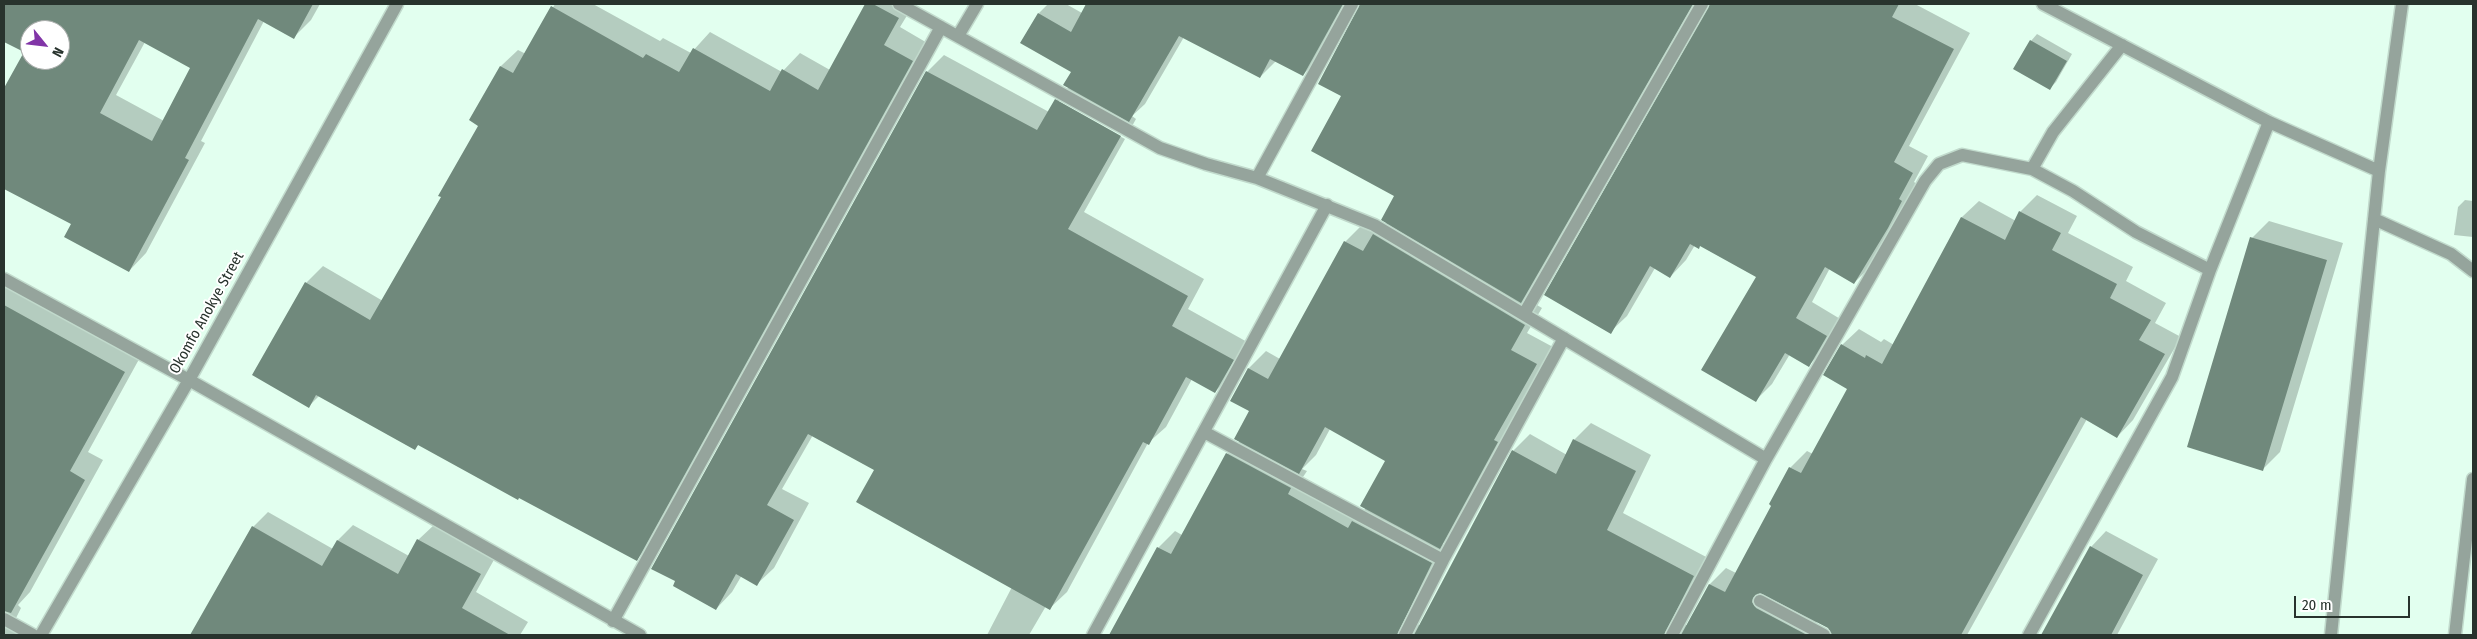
<!DOCTYPE html>
<html>
<head>
<meta charset="utf-8">
<style>
  body { margin:0 }
  #map { position:relative; width:2477px; height:639px; overflow:hidden; background:#e2ffef; font-family:"Fira Sans Condensed",sans-serif }
  canvas { display:block }
  .frame { position:absolute; inset:0; border:5px solid #28332d; pointer-events:none }
  .north { position:absolute; left:20px; top:20px; width:50px; height:50px; box-sizing:border-box; background:#fff; border:1px solid #a9adab; border-radius:50%; rotate:119deg; font-size:14px; font-weight:700; line-height:20px; text-align:center; color:#28332d }
  .north::after { content:''; display:block; margin:auto; width:18px; height:22px; background:#8135a7; clip-path:polygon(50% 0,100% 100%,50% 72%,0 100%) }
  .scale { position:absolute; left:2294px; top:596px; width:116px; height:22px; box-sizing:border-box; border:2px solid #28332d; border-top:0; padding-left:6px; font-size:15px; line-height:18px; white-space:nowrap; color:#28332d; -webkit-text-stroke:4px #fff; paint-order:stroke }
</style>
</head>
<body>
<div id="map">
<canvas width="2477" height="639"></canvas>
<div class="frame"></div>
<div class="north">N</div>
<div class="scale">20 m</div>
</div>
<script>
const ctx = document.querySelector('canvas').getContext('2d');
ctx.lineJoin = 'round';
function fillPath(path, color) { ctx.fillStyle = color; ctx.fill(path, 'evenodd'); }
function stroke(path, color, width, dash) { ctx.strokeStyle = color; ctx.lineWidth = width; ctx.lineCap = dash ? 'butt' : 'round'; ctx.setLineDash(dash || []); ctx.stroke(path); }
function label(font, color, halo, rows, align = 'center') {
  ctx.font = font + ' "Fira Sans Condensed",sans-serif'; ctx.lineWidth = 4; ctx.setLineDash([]); ctx.textBaseline = 'middle'; ctx.strokeStyle = halo; ctx.fillStyle = color; for (const [text, x, y, turn = 0] of rows) {
    ctx.save(); ctx.translate(x, y); ctx.rotate((+turn || 0) * Math.PI / 180); ctx.textAlign = isNaN(turn) ? turn : align; if (halo) ctx.strokeText(text, 0, 0); ctx.fillText(text, 0, 0); ctx.restore();
  }
}
fillPath(new Path2D(`
  M4,4H320L311,20L294,37L264,21L201,141L205,143L146,253L129,271L72,223L4,188V91L25,52L27,28L4,16ZM30,30H60V60H30ZM145,42L192,68L164,121L116,95Z
  M555,4H593L660,41L663,38L691,53L710,32L782,72L800,53L830,70L866,4H914L900,27L929,44L654,542L637,559L419,444L414,449L320,395L309,406L306,283L323,266L383,301L442,196L480,125L471,120L501,66L518,50L526,54Z
  M1048,4H1066L1082,13L1087,4H1349L1319,58L1303,75L1276,61L1260,77L1184,37L1145,104L1132,116L1136,119L1126,137L1059,100V103L1125,139L1084,212L1204,279L1188,309L1249,343L1232,375L1215,392L1192,379L1166,427L1148,443L1067,592L1050,608L1046,606L1029,635H987L1012,587L876,470L813,435L782,489L809,503L774,568L757,584L742,575L732,592L716,609L927,72L944,55L1049,112L1056,100L1069,87L1072,72L1039,13Z
  M1360,4H1699L1537,285L1525,298L1542,308L1527,333L1553,347L1456,530L1443,544L1448,546L1415,623L1421,626L1513,451L1530,434L1567,455L1574,440L1591,423L1651,455L1623,513L1710,559L1682,623L1688,626L1710,584L1726,568L1736,573L1773,505L1790,468L1807,451L1813,454L1849,389L1842,345L1859,329L1881,342L1884,339L1894,345L1962,217L1979,201L2016,221L2020,212L2037,195L2077,216L2068,233L2133,267L2126,281L2166,303L2155,323L2181,337L2133,420L2117,437L2087,419L1967,635H1870L1940,507L1820,617L1809,635H1110L1158,548L1175,531L1182,535L1227,454L1240,441L1250,411L1231,400L1249,368L1266,351L1280,359L1345,242L1362,225L1376,232L1387,222L1396,196L1343,95ZM1330,429L1387,460L1364,511L1303,477L1307,471L1302,469L1316,455Z
  M1710,4H1915L1970,33L1909,146L1928,156L1914,182L1917,184L1870,267L1854,283L1830,268L1812,302L1842,320L1825,349L1809,365L1790,354L1772,384L1756,400L1757,276L1701,245H1695L1686,260L1670,277L1655,268L1627,316L1610,332Z
  M2037,34L2072,54L2056,82L2050,88L2031,41Z
  M2465,200L2473,201V237L2454,235L2458,207Z
  M2269,221L2343,243L2280,452L2263,469L2252,238Z
  M4,275L143,352L88,452L103,460L30,592L18,605L21,608L16,618L42,633L41,635H4Z
  M268,512L333,549L338,540L353,525L409,556L418,540L434,525L495,558L476,592L528,622L520,635H191L253,527Z
  M2106,531L2158,559L2117,635H2043L2091,547Z`), '#0003');
fillPath(new Path2D(`
  M4,4H313L294,39L258,19L185,158L189,160L129,272L64,237L71,224L4,189V88L24,52L4,42ZM30,30H60V60H30ZM139,40L190,68L152,141L100,113Z
  M865,4H873L899,18L884,45L913,61L637,561L519,498L518,500L418,445L415,450L316,395L309,408L252,375L305,282L370,320L441,197L438,196L478,126L469,120L500,66L513,73L551,6L643,58L646,54L679,72L693,48L770,91L782,69L818,90Z
  M1086,4H1343L1303,76L1270,59L1260,78L1179,36L1129,122L1063,85L1071,72L1020,43L1038,13L1071,32Z
  M1360,4H1693L1521,303L1381,220L1394,196L1311,151L1341,96L1318,84Z
  M1710,4H1899L1892,17L1954,49L1894,162L1913,173L1899,199L1902,201L1888,228L1854,284L1825,267L1796,318L1827,336L1809,367L1785,353L1756,402L1701,370L1756,277L1700,246L1699,249L1690,244L1670,278L1650,266L1611,334L1544,295Z
  M2030,40L2067,61L2050,90L2013,69Z
  M926,71L1037,130L1055,99L1121,136L1068,229L1188,296L1172,326L1234,360L1215,393L1186,377L1149,445L1143,442L1050,610L856,502L874,470L808,434L767,505L794,520L757,586L736,574L716,610L673,586L675,581L651,569Z
  M2019,211L2061,233L2052,250L2117,284L2110,298L2151,320L2139,340L2165,354L2117,438L2081,417L1961,635H1832L1828,628L1760,593L1753,598L1752,602L1756,608L1807,635H1681L1709,584L1725,592L1771,506L1769,504L1789,467L1801,473L1847,389L1823,375L1841,344L1865,358L1866,355L1882,364L1961,217L2005,240Z
  M1373,234L1525,325L1511,350L1537,364L1494,440L1498,442L1440,549L1360,506L1385,461L1325,427L1299,474L1234,439L1249,411L1230,401L1248,368L1268,379L1344,241L1363,251Z
  M2250,237L2327,260L2263,471L2187,447Z
  M4,305L125,372L70,471L85,480L11,613L4,611Z
  M1573,439L1636,471L1607,530L1694,576L1664,635H1414L1512,450L1556,474Z
  M1226,453L1291,488L1288,494L1348,528L1352,521L1432,563L1397,635H1109L1157,547L1171,554Z
  M252,526L322,566L337,540L398,574L417,539L481,574L462,608L510,635H190Z
  M2090,546L2143,575L2111,635H2041Z`), '#70897c');
const minor = new Path2D(`
  M899,4L1160,148L1206,164L1257,178L1352,4
  M2043,4L2269,122L2379,171
  M958,36L977,4
  M2032,169L2053,132L2122,45
  M1257,178L1374,225L1766,459L1672,635
  M2374,219L2451,254L2473,271
  M4,279L189,380L640,635
  M1524,314L1702,4
  M1204,432L1443,560
  M1766,459L1925,181L1939,164L1962,155L2032,169L2073,191L2136,232L2210,270L2269,122
  M1760,601L1824,635
  M4,619L33,635
  M613,621L941,27
  M41,635L189,380L397,4
  M1093,635L1327,205
  M1405,635L1443,560L1564,338
  M2029,635L2172,377L2210,270
  M2331,635L2379,171L2402,4
  M2455,635L2473,479`);
stroke(minor, '#c1dacc', 15);
stroke(minor, '#95a49c', 12);
label('15px', '#28332d', '#fff', [
  ["Okomfo Anokye Street",207,313,-61]
]);
</script>
</body>
</html>
